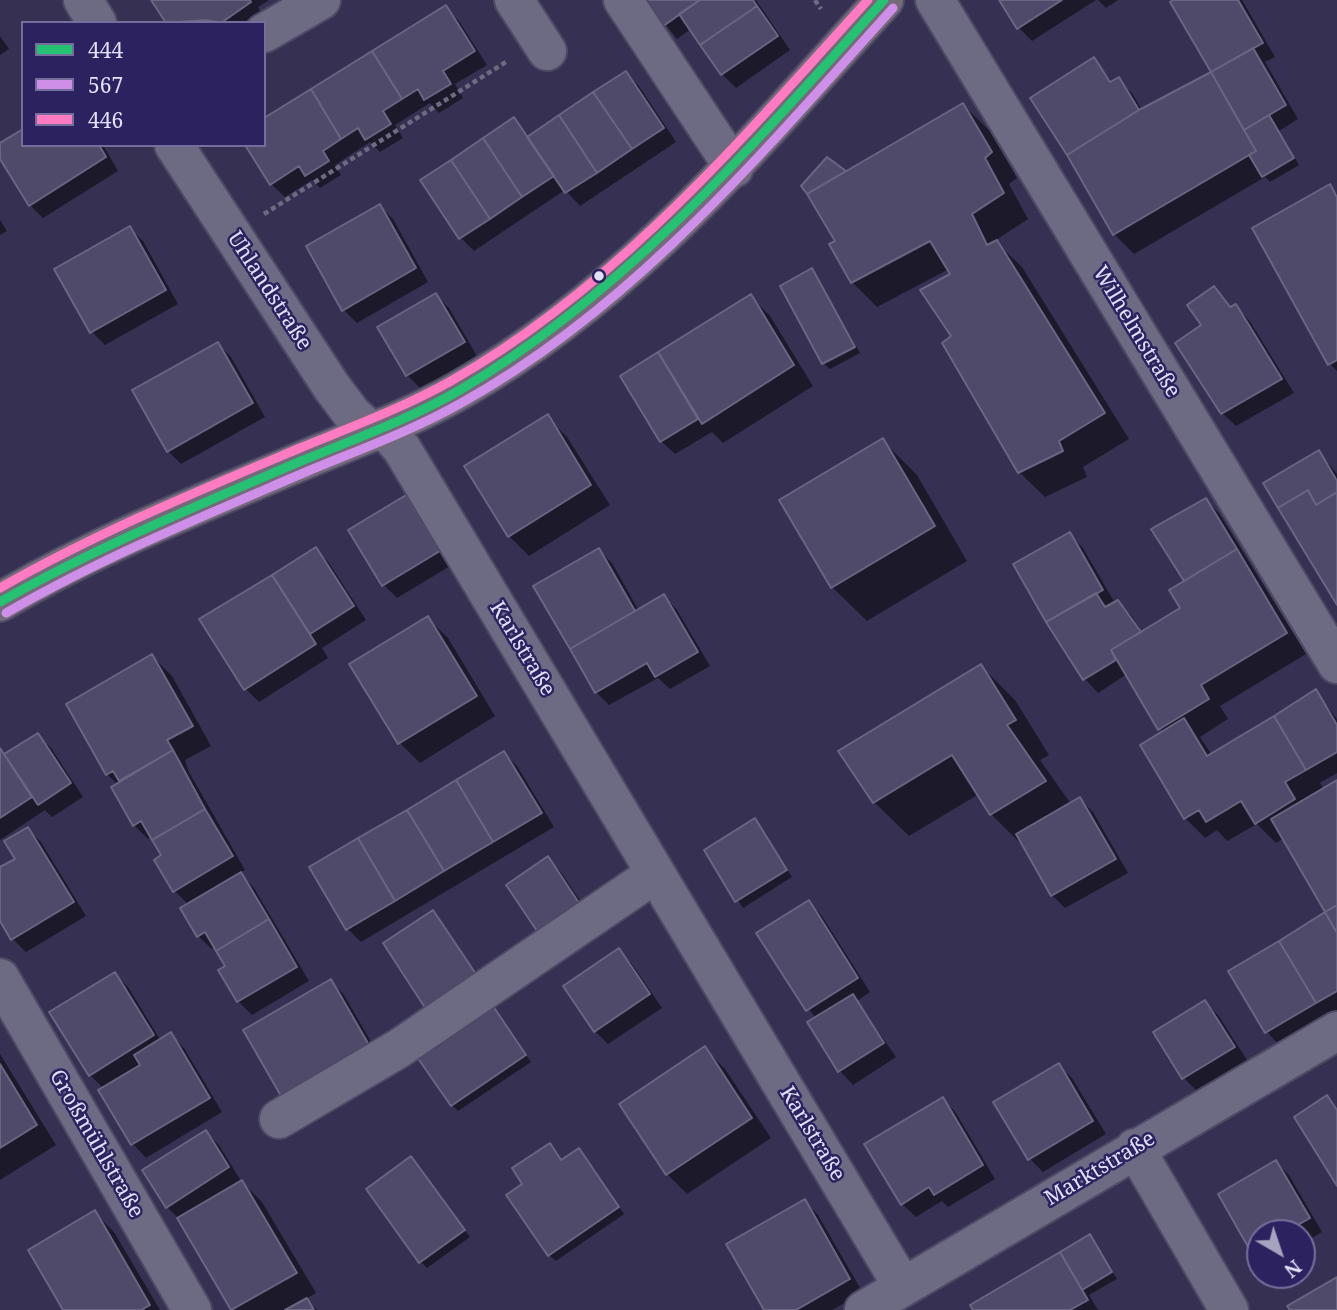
<!DOCTYPE html>
<html>
<head>
<meta charset="utf-8">
<style>
  body { margin:0 }
  #map { position:relative; width:1337px; height:1310px; overflow:hidden; background:#363052; font-family:"Noto Serif",serif }
  canvas { display:block }
  .legend { position:absolute; left:21px; top:21px; width:245px; height:126px; box-sizing:border-box; background:#2c2260; border:2px solid #746e9d; margin:0; padding:9px 12px; list-style:none; font-size:21px; color:#e1e1f9 }
  .legend li { display:flex; align-items:center; gap:14px; height:35px }
  .legend b { width:35px; border:2px solid #746e9d }
  .north { position:absolute; left:1246px; top:1219px; width:70px; height:70px; box-sizing:border-box; background:#2c2260; border:2px solid #746e9d; border-radius:50%; rotate:141deg; font-size:19px; font-weight:700; line-height:28px; text-align:center; color:#e1e1f9 }
  .north::after { content:''; display:block; margin:auto; width:24px; height:32px; background:#a5a3bf; clip-path:polygon(50% 0,100% 100%,50% 72%,0 100%) }
</style>
</head>
<body>
<div id="map">
<canvas width="1337" height="1310"></canvas>
<ul class="legend">
<li><b style="height:9px;background:#26c172"></b>444</li>
<li><b style="height:9px;background:#ce8fe9"></b>567</li>
<li><b style="height:9px;background:#fe7ac1"></b>446</li>
</ul>
<div class="north">N</div>
</div>
<script>
const ctx = document.querySelector('canvas').getContext('2d');
ctx.lineJoin = 'round';
function fillPath(path, color) { ctx.fillStyle = color; ctx.fill(path, 'evenodd'); }
function stroke(path, color, width, dash) { ctx.strokeStyle = color; ctx.lineWidth = width; ctx.lineCap = dash ? 'butt' : 'round'; ctx.setLineDash(dash || []); ctx.stroke(path); }
function label(font, color, halo, rows, align = 'center') {
  ctx.font = font + ' "Noto Serif",serif'; ctx.lineWidth = 5; ctx.setLineDash([]); ctx.textBaseline = 'middle'; ctx.strokeStyle = halo; ctx.fillStyle = color; for (const [text, x, y, turn = 0] of rows) {
    ctx.save(); ctx.translate(x, y); ctx.rotate((+turn || 0) * Math.PI / 180); ctx.textAlign = isNaN(turn) ? turn : align; if (halo) ctx.strokeText(text, 0, 0); ctx.fillText(text, 0, 0); ctx.restore();
  }
}
fillPath(new Path2D(`
  M153,0H269L258,7L263,16L253,23H168Z
  M646,0H756L790,50L736,88L722,74L691,29L677,39Z
  M1001,0H1096L1032,41L1019,28Z
  M1098,0H1118L1106,8Z
  M1177,0H1242L1275,57L1265,62L1298,119L1279,131L1299,165L1270,182L1265,177L1134,254L1114,234L1094,59L1113,83L1118,80L1132,93L1142,110L1213,73Z
  M446,8L459,21L487,65L455,84L463,98L439,113L430,103L395,125L403,138L380,152L370,142L335,165L341,175L320,188L312,180L285,197L271,184L264,145Z
  M0,36L9,49L0,55Z
  M626,73L639,86L676,142L580,206L565,190L474,251L461,238L514,120L530,137Z
  M963,105L989,130L1017,178L1009,184L1028,219L996,240L998,244L1022,267L1129,439L1083,467L1087,477L1045,497L1019,472L953,336V275L949,269L877,307L852,282L837,242L809,193L828,159L845,173Z
  M0,145H103L118,171L43,218L30,205L0,155Z
  M1330,187L1337,194V371L1330,364Z
  M380,206L393,219L428,282L357,323L344,310Z
  M0,220L7,231L0,235Z
  M129,228L143,241L178,304L105,345L92,332Z
  M811,270L860,353L830,369L823,363Z
  M1214,289L1232,308L1236,306L1249,320L1294,393L1236,426L1222,413L1203,326Z
  M436,295L449,308L477,356L421,389L407,375Z
  M750,296L770,316L813,386L723,443L712,432L675,454L661,441L622,376Z
  M218,344L231,357L265,417L181,464L168,451Z
  M547,417L567,437L610,505L529,556L509,536Z
  M883,441L917,475L967,561L867,621L832,587Z
  M1319,452L1337,474V602Z
  M405,498L419,511L452,565L397,598L384,585Z
  M1206,500L1219,513L1306,654L1220,706L1228,719L1200,737L1212,755L1315,691L1337,719V773L1320,783L1324,790L1337,782V1012L1280,1046L1267,1032L1231,972L1328,913L1284,838L1276,843L1257,824L1227,841L1217,830L1205,838L1185,818L1163,732L1127,674L1098,693L1085,679L1016,565L1069,534L1083,548L1115,603L1117,602L1131,615L1143,633L1183,609Z
  M316,549L329,563L366,620L322,648L328,658L259,702L246,689L201,620Z
  M599,550L612,563L639,611L664,596L677,610L710,666L670,689L658,678L609,705L596,692Z
  M428,618L448,638L495,716L420,763L400,743Z
  M152,656L172,676L211,746L185,760L189,772L245,870L240,873L254,888L309,981L252,1015L238,1001L220,970L227,966L216,947L212,949L198,936L189,905L175,891L156,860L163,856L152,836L148,839L134,825L114,787L118,785L107,774Z
  M981,666L1015,700L1049,755L1040,760L1071,804L1080,799L1093,812L1128,873L1065,908L1052,895L1026,849L991,814L979,794L909,836L874,802L840,751Z
  M37,735L51,748L83,797L52,817L45,810L0,840V751L5,756Z
  M504,753L517,766L554,827L361,942L348,929Z
  M755,820L792,877L743,908L706,851Z
  M28,829L41,842L86,916L26,952L13,939L0,918V869L17,859Z
  M548,859L561,872L591,917L539,930L509,885Z
  M809,902L822,916L870,992L857,1001L896,1057L853,1085L840,1071L809,1023L816,1019L759,933Z
  M619,950L632,964L662,1008L608,1044L595,1031Z
  M115,974L128,987L161,1041L171,1035L184,1048L222,1112L146,1158L133,1144L101,1090L104,1089L90,1075Z
  M331,981L344,995L381,1059L245,1031Z
  M1205,1002L1218,1015L1247,1060L1197,1091L1184,1078Z
  M491,1005L531,1062L458,1111L452,1105Z
  M705,1049L725,1069L771,1138L687,1194L667,1174Z
  M0,1054L56,1145L0,1180Z
  M1058,1065L1072,1078L1106,1134L1043,1172L1030,1159Z
  M943,1099L956,1113L995,1179L948,1207L942,1201L916,1217L902,1204Z
  M206,1132L219,1145L241,1181L262,1202L316,1293L306,1299L317,1310H233L181,1221L167,1207Z
  M549,1145L562,1161L585,1157L624,1214L556,1261L549,1255L525,1184Z
  M411,1158L470,1237L427,1268L421,1262Z
  M1276,1162L1289,1175L1322,1232L1302,1244V1233H1260V1259L1252,1251L1220,1194Z
  M805,1202L818,1215L863,1293L832,1310H766Z
  M94,1212L114,1232L160,1310H65Z
  M1090,1236L1117,1279L1089,1295L1098,1310H975Z`), '#0007');
const building = new Path2D(`
  M151,0H250L251,2L221,23L206,20L166,23Z
  M644,0H700L662,27Z
  M700,0H753L757,6L700,45L679,14Z
  M999,0H1062L1017,29Z
  M1173,0H1238L1263,43L1211,72L1170,2Z
  M446,5L475,51L443,71L451,84L424,100L418,89L402,99L372,51Z
  M757,6L778,36L721,75L700,45Z
  M1253,48L1286,105L1244,130L1211,72Z
  M372,51L402,99L383,111L391,124L365,140L358,128L341,139L311,89Z
  M1094,57L1110,82L1119,77L1139,110L1067,155L1030,98Z
  M626,71L664,128L632,149L593,92Z
  M1211,72L1256,151L1113,235L1067,155L1139,110Z
  M311,89L341,139L323,151L329,161L305,176L299,166L270,185L245,145H264V118Z
  M593,92L632,149L597,173L559,115Z
  M963,103L992,152L985,158L1004,193L972,214L987,245L997,240L1105,413L1059,441L1063,451L1018,473L942,343L951,336L920,290L950,274L930,241L851,283L829,244L835,241L807,194Z
  M559,115L597,173L565,193L527,137Z
  M1269,115L1294,158L1262,177L1249,155L1256,151L1244,130Z
  M514,117L554,176L522,197L483,138Z
  M23,129V145H99L106,157L29,206L0,159V143Z
  M483,138L522,197L490,219L451,160Z
  M827,157L846,171L807,194L801,186Z
  M451,160L490,219L459,239L420,180Z
  M1330,184L1337,197V360L1328,365L1252,228Z
  M380,204L416,268L342,311L306,246Z
  M130,226L166,290L90,333L54,269Z
  M812,268L855,347L822,364L780,286Z
  M1214,286L1230,307L1236,304L1282,379L1221,414L1175,343L1201,325L1187,305Z
  M436,293L465,342L406,376L377,327Z
  M751,294L794,365L702,424L658,352Z
  M218,342L253,403L167,452L132,390Z
  M658,352L698,419L660,442L620,376Z
  M548,414L591,485L508,537L464,466Z
  M883,438L935,526L831,588L779,500Z
  M1319,450L1337,481V492L1316,505L1308,490L1278,508L1263,483Z
  M1308,490L1316,505L1337,492V605L1278,508Z
  M406,495L440,551L382,586L348,530Z
  M1206,498L1237,549L1184,581L1151,529Z
  M1070,532L1103,590L1046,622L1013,564Z
  M316,547L354,606L310,634L272,575Z
  M599,548L635,611L570,649L533,586Z
  M1237,549L1287,633L1201,685L1209,699L1158,730L1111,650L1180,608L1169,590Z
  M272,575L316,644L244,690L199,619Z
  M1096,593L1105,607L1118,600L1141,632L1111,650L1116,660L1083,680L1046,622Z
  M664,594L698,652L655,677L647,663L595,693L570,649Z
  M428,616L477,696L398,744L349,664Z
  M152,654L193,726L167,740L173,750L119,781L113,771L106,775L66,704Z
  M981,664L1016,720L1007,725L1046,781L990,815L952,755L873,803L838,751Z
  M1316,689L1337,725V752L1306,770L1274,716Z
  M1274,716L1306,770L1285,782L1295,799L1255,824L1241,801L1206,822L1199,810L1184,819L1140,745L1184,718L1207,756Z
  M38,733L71,783L38,805L4,754Z
  M0,748L32,797L0,818Z
  M173,750L205,809L152,840L141,821L133,826L111,787Z
  M504,751L542,813L493,842L456,780Z
  M456,780L493,842L444,871L407,810Z
  M1337,780V905L1325,912L1271,819Z
  M1080,797L1116,859L1051,896L1016,834Z
  M205,809L233,856L173,892L154,860L161,855L152,840Z
  M407,810L444,871L395,901L358,838Z
  M755,818L787,870L735,902L704,850Z
  M28,827L74,902L11,940L0,921V867L15,859L4,841Z
  M358,838L395,901L346,930L309,867Z
  M548,856L579,903L537,931L506,885Z
  M241,872L269,919L216,951L205,932L197,937L180,908Z
  M809,900L858,978L806,1011L756,933Z
  M1337,905V933L1325,912Z
  M433,910L482,983L431,1017L383,943Z
  M1325,912L1337,933V991L1316,1003L1279,941Z
  M269,919L297,967L237,1002L218,970L225,966L216,951Z
  M1279,941L1316,1003L1265,1033L1228,971Z
  M619,948L650,994L594,1032L563,986Z
  M115,972L154,1035L89,1076L49,1012Z
  M331,979L369,1045L281,1096L243,1030Z
  M853,994L884,1043L838,1072L807,1022Z
  M1205,1000L1235,1047L1182,1079L1153,1032Z
  M491,1003L526,1055L451,1106L415,1054Z
  M171,1032L210,1098L131,1145L98,1090L140,1065L134,1055Z
  M705,1046L752,1118L666,1175L619,1104Z
  M1059,1063L1093,1121L1028,1160L993,1102Z
  M0,1064L37,1125L0,1148Z
  M1327,1095L1337,1110V1186L1294,1117Z
  M943,1097L983,1165L934,1195L929,1187L901,1205L864,1144Z
  M206,1130L229,1167L166,1208L142,1170Z
  M550,1143L561,1160L579,1148L619,1207L548,1256L506,1195L522,1184L512,1168Z
  M411,1156L465,1230L419,1263L366,1189Z
  M1276,1160L1310,1218L1284,1233H1260V1247L1251,1252L1218,1194Z
  M242,1180L297,1273L231,1310L177,1218Z
  M805,1199L850,1279L796,1310H764L726,1244Z
  M95,1210L150,1305L141,1310H63L28,1250Z
  M1090,1234L1112,1272L1082,1290L1060,1252Z
  M1060,1252L1088,1300L1070,1310H973L970,1305Z
  M1337,1277V1310H1290L1287,1306Z
  M307,1298L314,1310H285Z`);
fillPath(building, '#4f4a69');
stroke(building, '#696582', 2);
const minor = new Path2D(`
  M83,0L97,23
  M514,0L547,51
  M623,0L734,168
  M935,0L1337,664
  M264,33L321,0
  M174,145L331,386L352,414L372,432
  M384,428L402,449L903,1287
  M0,978L192,1310
  M279,1119L398,1049L655,874
  M1135,1148L1229,1310
  M864,1310L1337,1031`);
const major = new Path2D(`
  M0,602C99,543 206,502 311,457C362,436 413,417 460,390C633,291 752,145 884,0`);
stroke(minor, '#4e4964', 42);
stroke(major, '#4e4964', 42);
stroke(new Path2D(`
  M815,0L821,9
  M264,214L506,62`), '#6d6b82', 4.5, [5, 3.5]);
stroke(minor, '#6d6b84', 38);
stroke(major, '#756a7b', 38);
stroke(new Path2D(`
  M0,602C97,547 199,505 301,461C355,439 410,419 460,390C628,291 755,143 884,0`), '#26c172', 9);
stroke(new Path2D(`
  M6,613C103,557 206,515 308,471C361,449 414,430 463,402C635,306 763,152 893,8`), '#ce8fe9', 9);
stroke(new Path2D(`
  M0,588C96,533 198,491 300,448C351,427 403,408 451,381C617,287 742,139 868,0`), '#fe7ac1', 9);
for (const [x, y, r, color] of [
  [599,276,6,"#e1e1f9"]
]) { const dot = new Path2D(); dot.arc(x, y, r, 0, 2 * Math.PI); ctx.fillStyle = color; ctx.fill(dot); stroke(dot, '#2c2260', 2.5); }
label('21px', '#e1e1f9', '#2c2260', [
  ["Uhlandstraße",269,291,57],
  ["Wilhelmstraße",1136,332,59],
  ["Karlstraße",522,649,59],
  ["Karlstraße",812,1134,59],
  ["Großmühlstraße",96,1144,60],
  ["Marktstraße",1100,1169,-31]
]);
</script>
</body>
</html>
